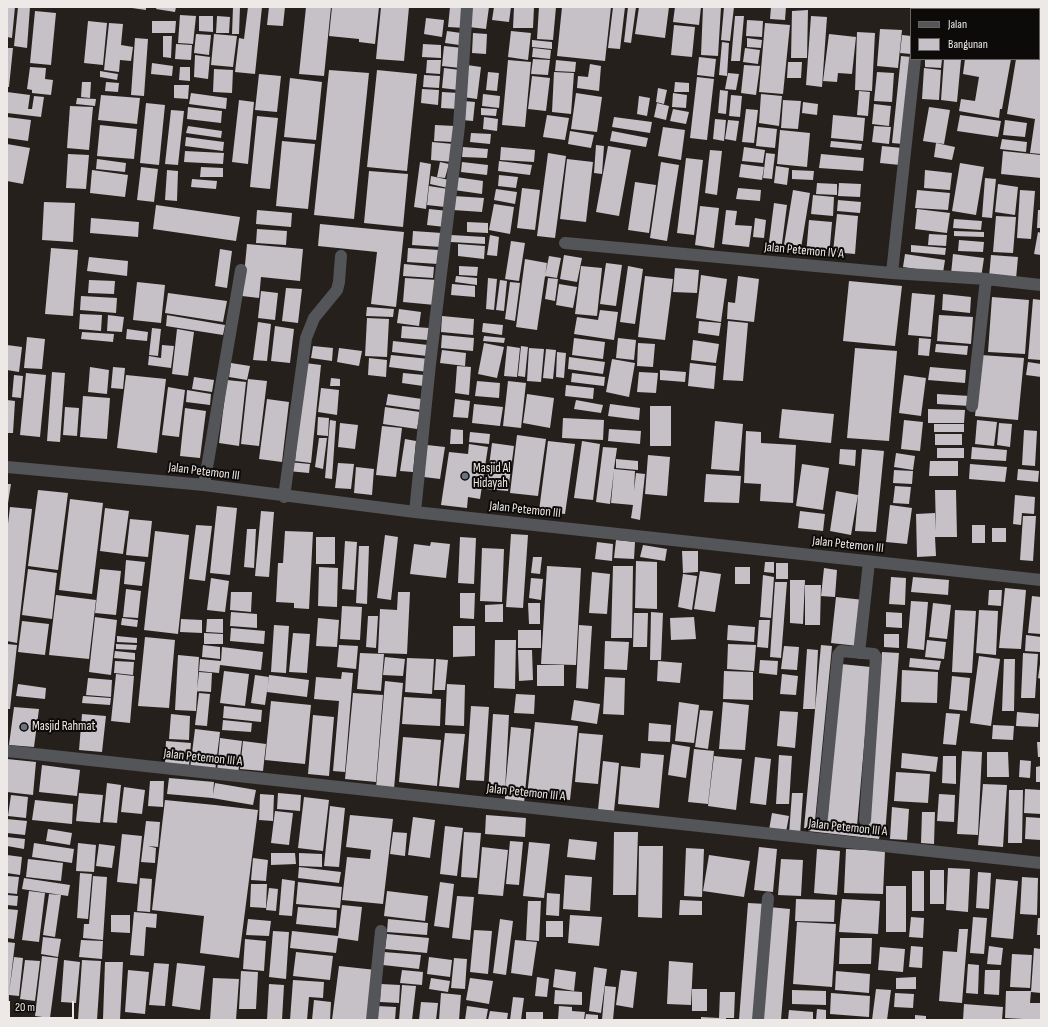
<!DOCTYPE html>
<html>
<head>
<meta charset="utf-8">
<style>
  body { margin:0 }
  #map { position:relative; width:1048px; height:1027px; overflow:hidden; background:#26201c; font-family:"Sofia Sans Condensed",sans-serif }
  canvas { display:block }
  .frame { position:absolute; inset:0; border:8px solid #ede9e6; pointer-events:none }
  .legend { position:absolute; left:910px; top:8px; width:130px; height:52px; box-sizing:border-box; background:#0d0b09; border:1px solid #676461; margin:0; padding:5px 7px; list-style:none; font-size:12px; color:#ede9e6 }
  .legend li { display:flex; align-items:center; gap:8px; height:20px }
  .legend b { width:20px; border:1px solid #676461 }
  .scale { position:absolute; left:8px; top:1001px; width:66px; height:18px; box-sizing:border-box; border:2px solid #ede9e6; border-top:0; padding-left:5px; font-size:12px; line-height:14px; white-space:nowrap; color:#ede9e6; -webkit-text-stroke:3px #0d0b09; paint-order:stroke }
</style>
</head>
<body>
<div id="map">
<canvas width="1048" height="1027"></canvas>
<div class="frame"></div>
<ul class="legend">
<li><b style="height:5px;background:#535558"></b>Jalan</li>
<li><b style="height:11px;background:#c6c0c7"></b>Bangunan</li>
</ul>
<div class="scale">20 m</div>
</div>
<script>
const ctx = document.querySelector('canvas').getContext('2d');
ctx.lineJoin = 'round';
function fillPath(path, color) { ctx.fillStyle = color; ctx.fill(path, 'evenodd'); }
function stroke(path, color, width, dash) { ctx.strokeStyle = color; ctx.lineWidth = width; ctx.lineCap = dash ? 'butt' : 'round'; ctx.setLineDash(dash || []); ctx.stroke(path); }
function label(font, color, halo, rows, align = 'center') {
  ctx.font = font + ' "Sofia Sans Condensed",sans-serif'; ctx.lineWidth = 4; ctx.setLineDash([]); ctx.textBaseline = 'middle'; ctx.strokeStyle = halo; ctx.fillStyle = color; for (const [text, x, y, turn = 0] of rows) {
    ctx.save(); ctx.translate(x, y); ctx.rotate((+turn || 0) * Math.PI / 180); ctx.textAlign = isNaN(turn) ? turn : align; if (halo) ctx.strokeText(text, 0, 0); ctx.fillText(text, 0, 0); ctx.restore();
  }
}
fillPath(new Path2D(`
  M7,7H15L12,38L7,37Z
  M18,7H30L27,48L14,46Z
  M125,7H146V10Z
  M157,7H176L175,12L156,9Z
  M233,7H240L239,34H232Z
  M248,7H262L255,74L235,72L239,38L244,39Z
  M269,7H285L283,26L267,25Z
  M306,7H331L324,76L299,74Z
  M332,7H379L375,44L359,42V39L329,36Z
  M381,7H409L404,61L376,59Z
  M450,7H466L465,28L448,27Z
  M471,7H489L486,29L469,27Z
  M494,7H511L509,22L492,20Z
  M514,7H534L533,28H513Z
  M539,7H556L553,40L537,39Z
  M562,7H611L605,61L557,56Z
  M613,7H625L620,49L608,48Z
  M628,7H636L631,43L624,42Z
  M639,7H669L665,38L635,34Z
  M675,7H701L699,25L673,22Z
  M703,7H721L718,56L701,55Z
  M724,7H734L730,41L721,40Z
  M771,7H786L785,20L770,19Z
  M808,10L807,58H791L792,11Z
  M35,11L56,13L51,65L30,63Z
  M180,15L196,16L193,44L178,43Z
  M199,16H213V32L199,31Z
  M217,16L230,17L229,33H216Z
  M735,16H744L740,61H731Z
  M811,16L827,17L822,87L806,85Z
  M426,18L444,20L442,37L424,34Z
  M747,20L763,21L762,37L746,36Z
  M88,21L107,23L103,65L84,63Z
  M152,21H176L175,33H152Z
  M109,23L123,24L121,45L133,47L131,61L120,60L119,72L104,70Z
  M765,23L790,25L783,94L759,92Z
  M674,25L695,27L692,57L671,55Z
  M880,29L902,30L898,68L877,66Z
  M447,31L461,33L459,45L445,43Z
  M511,31L531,33L528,60L508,57Z
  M857,32L875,33L872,91L855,90Z
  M473,33L487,34L486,54L472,53Z
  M196,34L211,35L209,55L194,53Z
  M214,34L237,36L233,67L211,65Z
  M829,34L856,37L852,74L838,73L837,82L823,81Z
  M902,35L911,36V54L900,53Z
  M163,36H172L171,58L163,57Z
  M135,38L148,39L144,96L131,95Z
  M747,38L762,40L761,48L747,47Z
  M532,40L552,42V49L532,47Z
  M722,42L729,43L727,76L719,75Z
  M176,44L192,45L191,60L175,59Z
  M423,44L441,45V58L422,57Z
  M444,46L463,48L460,68L442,66Z
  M7,48H13L9,87H7Z
  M533,48L551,50L550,59L532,57Z
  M745,48L760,50L758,64L743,62Z
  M1039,52H1041V154L1030,153L1035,119L1007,114L1016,59H1039Z
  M195,55L210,57L208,79L194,77Z
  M901,56L911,57L903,144L892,143Z
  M699,57L716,59L714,77L697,75Z
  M533,59L550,60L548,75L531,74Z
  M925,59H942L941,68L925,67Z
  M944,59L961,60L957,102L941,100Z
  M965,59H1011L1002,109H1000L999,118L959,111L961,99L975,101L979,77L963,74Z
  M427,60H441L440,74L426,73Z
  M508,60L531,62L525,127L502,125Z
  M556,60L576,62L575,72L555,71Z
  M788,62H802L801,78H787Z
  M152,63L173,66L172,76L151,74Z
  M590,64L601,66L599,91L577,88L578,76L588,77Z
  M467,65L481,67L477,99L463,97Z
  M744,65L760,66L756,95L741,93Z
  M30,67L46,68L45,79L53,80L51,95L32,93V90L27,89Z
  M180,67H190V81L179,80Z
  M444,68L460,70L458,90L442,88Z
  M924,68L941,70L939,100L922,99Z
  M214,69L233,70L232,93L213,92Z
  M329,70L369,73L354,219L314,215Z
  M377,70L417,74L407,171L367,167Z
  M100,71L118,74L117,80L100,77Z
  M488,72L499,73L497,91L486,90Z
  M554,72L574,73L571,114L552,112Z
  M877,72L894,73L892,102L874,101Z
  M728,73L739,74L736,90L725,89Z
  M259,74L281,76L277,112L255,110Z
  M424,75L440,76L439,88L423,87Z
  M532,76L550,78L546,111L528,109Z
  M697,77L714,79L707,140L690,138Z
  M290,78L322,82L316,140L284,137Z
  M82,82H91L90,98L81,97Z
  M106,82L119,83L118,92L105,91Z
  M675,82L689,83V92H674Z
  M174,85H189L188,99L174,98Z
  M658,88L667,90L664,104L656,102Z
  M422,89L439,90L438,105L421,103Z
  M720,90L728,91L726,114L718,113Z
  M859,91L870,92L868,116L857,115Z
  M7,92L30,95L28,109H32L34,96L44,97L41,117L7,113Z
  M442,92L459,93L458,109L441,108Z
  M191,93L227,98L226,109L189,104Z
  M576,93L602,97L597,132L571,129Z
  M673,93L687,95L686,108L672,107Z
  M483,94L500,96L499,108L482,106Z
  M761,94L782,96L779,126L759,123Z
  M101,95L140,98L137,124L98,120Z
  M731,95L742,96L740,117L729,116Z
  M639,96L650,98L647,116L637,114Z
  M77,98L96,99L95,106L76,104Z
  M239,100L254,102L248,164L232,162Z
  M783,100L801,101L798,129L781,128Z
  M464,101L475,102L473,121L462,120Z
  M803,102L818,104L817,115L802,113Z
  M146,103L165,105L159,165L140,163Z
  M657,103L669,106L666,120L654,117Z
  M874,104L891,106L889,126L872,124Z
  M70,106L93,107L89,150L67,148Z
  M188,107L222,111L221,123L187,119Z
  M929,107L950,110L944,144L923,141Z
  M481,108L497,109L496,116L481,115Z
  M673,109L689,112L686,124L670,121Z
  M746,109L758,110L754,143L742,142Z
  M171,110L184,111L178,165L165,164Z
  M547,115L569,118L565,140L543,137Z
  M833,115L865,118L863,141L831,138Z
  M960,115L1001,121L998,137L957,131Z
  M257,116L278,118L270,189L250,187Z
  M7,117L31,120L28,141L7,138Z
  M484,117L498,119L497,131L483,129Z
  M614,117L652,122L650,133L612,127Z
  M715,119L726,120L724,141L713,139Z
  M728,120L739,121L736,141L725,139Z
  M1005,120L1027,123L1025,137L1003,135Z
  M100,125L137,129L134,159L97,156Z
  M435,125L455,126L454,142L434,141Z
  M188,126L222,131L221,138L186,133Z
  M874,126L891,127L889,144L872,142Z
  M663,127L685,130L681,160L658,156Z
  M758,127L777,129L775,148L756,146Z
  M780,130L810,133L807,167L777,164Z
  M570,131L594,135L591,148L568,144Z
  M612,131L648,138L646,147L610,141Z
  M471,133L491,134L490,144L470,142Z
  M186,137L224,142L223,151L185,146Z
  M1002,139L1027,142L1026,152L1000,149Z
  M282,141L315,144L308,209L276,206Z
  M831,141L862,144L861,150L830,147Z
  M432,142L453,144L452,162L431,160Z
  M936,143L955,147L952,160L934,157Z
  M7,144L30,148L23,184L7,181Z
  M596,145L604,146L602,174L594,173Z
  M608,146L631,150L619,216L596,212Z
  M882,146L902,148L900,165L880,163Z
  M463,147L488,149L487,158L462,157Z
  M501,147L535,150L534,162L500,160Z
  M744,147L765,150L763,163L742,161Z
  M710,150L722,151L717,195L705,193Z
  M185,151L224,153L223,164L184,162Z
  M1003,151L1041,155V178L1001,174Z
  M548,153L566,156L555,238L537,236Z
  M766,153L775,154L772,179L763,178Z
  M68,154L89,155L86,189L66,188Z
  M821,154L864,158L863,171L819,168Z
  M686,158L703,160L694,235L677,233Z
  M97,159L126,163L125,172L96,169Z
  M567,159L593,162L586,222L560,219Z
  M499,161L532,165L530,175L498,171Z
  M420,162L431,164L426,209L414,207Z
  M440,162L449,164L445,178L437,177Z
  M462,162L488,165L487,175L461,172Z
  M661,162L679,165L667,241L650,238Z
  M960,163L984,167L976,215L952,211Z
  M741,164L764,167L762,180L739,177Z
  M776,166L789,168L787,185L774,183Z
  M141,167L158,169L154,202L137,200Z
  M201,167L223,168V177H200Z
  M92,170L128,175L125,197L90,193Z
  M167,170L178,171L177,201L165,200Z
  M792,170L814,171L813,180L792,179Z
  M925,170L952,173L950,190L924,188Z
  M369,171L408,174L403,227L364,223Z
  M499,175L518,177L516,188L498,186Z
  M431,176L449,180L448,188L430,184Z
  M456,177L483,181L482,194L454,190Z
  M985,178L996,179L992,218L982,217Z
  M192,179L217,181L216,189L191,187Z
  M635,182L656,185L649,233L628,230Z
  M817,183L837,184V195L816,194Z
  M839,183L861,184L860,197L838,196Z
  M998,184L1018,187L1015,215L995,212Z
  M429,186L448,189L445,207L427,205Z
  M522,188L540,190L535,230L517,228Z
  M738,188L761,190L760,201L736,199Z
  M496,189L517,192L515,204L494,200Z
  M793,190L810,193L801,248L784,245Z
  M917,190L950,193L948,210L915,208Z
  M1020,190L1035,191L1031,239L1017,238Z
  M813,195L834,197L833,216L811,214Z
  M454,196L484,198L482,212L453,210Z
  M838,200L861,202L860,213L837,211Z
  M44,202L75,203L73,242L42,240Z
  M774,203L787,205L781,251L768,250Z
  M494,204L514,207L510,234L489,230Z
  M156,205L240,217L236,241L153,229Z
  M700,206L719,208L714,248L695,245Z
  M429,209L448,211L445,227L427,225Z
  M917,209L950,213L947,233L915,229Z
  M257,210L292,213L291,227L256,224Z
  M726,210L737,211L735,225L752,226L749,247L722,244Z
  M1038,210H1041V228H1037Z
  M837,214L858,216L855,254L833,252Z
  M996,216L1016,217L1013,253L993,252Z
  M91,218L139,222L138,237L90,233Z
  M755,218L766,220L764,238L753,237Z
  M954,219L982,221L981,230L953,228Z
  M809,220L832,222L829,257L806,255Z
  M467,222L488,223V233L467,232Z
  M320,224L404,232L396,307L371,304L377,252L318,246Z
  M257,229L287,231L286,245L256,243Z
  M413,231L442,233L441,247L412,245Z
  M954,231L984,232V237L954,236Z
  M1038,232L1041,233V255L1034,254Z
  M929,234L947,235L946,246L928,245Z
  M451,235L485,237V244L451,242Z
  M490,235L499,237L497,256L487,255Z
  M959,240L984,242L983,252L958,251Z
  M511,241L525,243L519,281L505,279Z
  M247,244L303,249L300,281L261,277L259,298L242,296Z
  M458,244L485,246L484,259L458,256Z
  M911,245L946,248L945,255L911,252Z
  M51,248L78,250L73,316L45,314Z
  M408,248L439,250L438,264L407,262Z
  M220,249L232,251L227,288L215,286Z
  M905,254L945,260L943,273L903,267Z
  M953,254L984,258L981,278L951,274Z
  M564,255L582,258L577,282L560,279Z
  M991,255L1018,257L1016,279L989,277Z
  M549,256L561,258L557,278L545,276Z
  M89,257L128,261L127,276L87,271Z
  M525,259L547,263L537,330L516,327Z
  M606,263L622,265L616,306L600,304Z
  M404,264L434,267L433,278L403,276Z
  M459,266L478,267L477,276L459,275Z
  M581,266L602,268L597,316L575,314Z
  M628,266L643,269L635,324L620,322Z
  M675,268L699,270L697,293L673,292Z
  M701,275L727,279L721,322L696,318Z
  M456,276L477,278V285L455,282Z
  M645,276L673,279L665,340L638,337Z
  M738,276L759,279L754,322L727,319L728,302L735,303Z
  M405,278L438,280L435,305L403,302Z
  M488,278L497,279L494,310L486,309Z
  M548,278L558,279L555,301L545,299Z
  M89,280L115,281L114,294L88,293Z
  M500,280L507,281L504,311L496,310Z
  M849,281L902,286L895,346L843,341Z
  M137,282L165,285L161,323L133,320Z
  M510,282L520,283L515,321L505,319Z
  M452,284L475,286V297L451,295Z
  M559,284L577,287L573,308L556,305Z
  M286,288L302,289L298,323L282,321Z
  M261,291L278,293L275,320L258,318Z
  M168,293L227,301L223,322L165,313Z
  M912,293L935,295L931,337L908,335Z
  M943,294L971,297L970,313L942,310Z
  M81,296L117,298L116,313L80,310Z
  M992,297L1029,300L1025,354L988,352Z
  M1033,299L1041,300V360L1028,359Z
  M367,307L394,309L393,317L366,316Z
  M399,309L421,312L419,326L397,323Z
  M600,310L618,312L614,340L574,334L577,317L598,320Z
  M80,314L102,315L101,331L79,329Z
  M108,315L124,317L122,332L107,331Z
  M167,315L225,325L223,335L166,326Z
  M939,315L973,317L971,344L937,341Z
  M442,316L474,319L473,335L441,332Z
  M367,318L389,319L387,357L365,356Z
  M699,321L721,323L719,336L698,333Z
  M728,321L748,323L743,381L723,380Z
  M258,322L271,324L267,361L253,360Z
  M483,323L503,325L502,335L482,332Z
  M275,326L294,329L290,363L271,361Z
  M402,326L429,328L428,340L401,338Z
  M152,328L161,329L158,356L149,355Z
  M127,329L148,332L147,341L126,339Z
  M177,329L194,332L188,376L172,374Z
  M82,332L114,334L113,342L81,339Z
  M442,335L474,338L473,351L441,348Z
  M484,336L505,338L504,343L483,341Z
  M27,337L45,339L42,369L24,368Z
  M574,338L605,342L603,359L572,355Z
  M618,338L636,340L634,360L616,358Z
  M919,338L931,339L929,356L918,355Z
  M693,340L719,344L716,363L691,360Z
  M393,341L428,345L427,356L392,352Z
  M484,343L504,347L497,378L478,374Z
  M638,343L655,344L653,367L637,366Z
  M936,344L968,346L967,355L935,352Z
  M7,345L22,347L19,372L7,370Z
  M162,345L174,346L171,368L148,365L149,356L161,358Z
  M313,346L333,348L332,361L311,358Z
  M507,346L520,348L517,377L504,376Z
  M521,346L528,347L525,377L518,376Z
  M339,348L362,351L359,366L337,362Z
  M529,348L544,349L541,382L527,381Z
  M855,348L897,351L889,441L847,438Z
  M546,349L556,350L553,379L543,378Z
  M442,350L466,353L465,366L440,363Z
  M557,352L566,353L564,378L556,377Z
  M391,355L429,359L428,372L389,367Z
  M981,355L1024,358L1018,420L975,416Z
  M569,357L605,362L603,374L568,369Z
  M369,358L387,360L386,377L368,375Z
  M612,359L635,363L629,397L606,392Z
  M1028,362L1041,364V377L1026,375Z
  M231,363L250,366L247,380L229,377Z
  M305,363L321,365L311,463L295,461Z
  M690,363L716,366L714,389L688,386Z
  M457,366L471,367L469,395L455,393Z
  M90,367L109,370L107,394L88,392Z
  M113,367L125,368L123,389L111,388Z
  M930,367L966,370L965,383L928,380Z
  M660,370L686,372L685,382L660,380Z
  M52,372L65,373L60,442L47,441Z
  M639,372L658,373L656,393L637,392Z
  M26,373L46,375L40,437L20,435Z
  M403,373L424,375L423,386L402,383Z
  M572,373L605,377L604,386L571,382Z
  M14,375L23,376L21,398L12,397Z
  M126,375L166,379L157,453L117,448Z
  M904,375L926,378L921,416L899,413Z
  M194,377L214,380L212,392L192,389Z
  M331,378L340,379V386H330Z
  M248,379L267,381L259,446L241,444Z
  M227,380L246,382L239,446L219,443Z
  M477,381L500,383L499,398L475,396Z
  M508,381L526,383L521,428L503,426Z
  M566,385L594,388L593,399L565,396Z
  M168,387L185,390L179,437L162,435Z
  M321,388L339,390L337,415L318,412Z
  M187,390L211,394L210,405L186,402Z
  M388,394L422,399L421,410L386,405Z
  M527,394L554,398L550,428L523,423Z
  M937,394L970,396V406L937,404Z
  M83,396L110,398L107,439L80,437Z
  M267,399L289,402L282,462L259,459Z
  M455,399L470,401L468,418L453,417Z
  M7,400L15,401L13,433H7Z
  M576,400L603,405L601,413L574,409Z
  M474,404L503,407L500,426L472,423Z
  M610,404L640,408L639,420L608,416Z
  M650,406H671V446H650Z
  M65,407L79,408L77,436L63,435Z
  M385,407L420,412L417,429L383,424Z
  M185,408L206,411L200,458L180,456Z
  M782,409L834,414L831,443L779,438Z
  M928,409L965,410L964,423H928Z
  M318,417L329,418L328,436L317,435Z
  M563,418L604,420L603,440L562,438Z
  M330,420L336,421L332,479L325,478Z
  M904,420L923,422L920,451L901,449Z
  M977,420L997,422L994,446L975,444Z
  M715,421L743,424L739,471L711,469Z
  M340,423L358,425L355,449L338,447Z
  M999,423L1012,424L1010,447L997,445Z
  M934,424H964V432H934Z
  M382,426L402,428L396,477L376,475Z
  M451,429L463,430V444H450Z
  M609,429L641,431L640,444L608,441Z
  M1024,430L1037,431L1035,466L1022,465Z
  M746,431L761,432V443L796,445L793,503L760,501L761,484L744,483Z
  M470,432L490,434L489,444L469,442Z
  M935,434H962V445H935Z
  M517,435L546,439L538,496L510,493Z
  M319,438H327L323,469L315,467Z
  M405,439L416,441L413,472L400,471Z
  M548,441L575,444L565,514L539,511Z
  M582,441L600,444L593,500L574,498Z
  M492,443L514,446L508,491L486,489Z
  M469,444L488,447L480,499L468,497L467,508L441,505L449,452L468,454Z
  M427,445L445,447L440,479L424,477Z
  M603,447L617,448L614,469L635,471L634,491L636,473L645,474L640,520L631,518L633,505L611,503L614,470L610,504L596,502Z
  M972,447L1007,450L1006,461L971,459Z
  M937,448H964V458H937Z
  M840,449L856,450L855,466L839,464Z
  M862,449L884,451L876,532L855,531Z
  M896,453L915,456L913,470L894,467Z
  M648,455L670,457L667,496L645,494Z
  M616,459L638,461V470L616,468Z
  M930,461H958V476H929Z
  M289,462L310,464L309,473L288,471Z
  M338,463L354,464L351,489L335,488Z
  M802,464L829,468L823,510L796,506Z
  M970,464L1007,467L1005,482L969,479Z
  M356,467L374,469L372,495L354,493Z
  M1018,469L1039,471L1038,482L1017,480Z
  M894,470L913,471L912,484L893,483Z
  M706,474L741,476L739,503L704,502Z
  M7,484H11L8,503H7Z
  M895,486L911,487L909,504L893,503Z
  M38,490L68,493L58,570L28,566Z
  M935,490H956L957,537H935L936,556L917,557L916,514L935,513L936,531Z
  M836,491L858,495L851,535L830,531Z
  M1015,495L1035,497L1034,514L1022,513L1021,525L1013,524Z
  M70,499L103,503L92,594L59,590Z
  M890,505L912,508L907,544L886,542Z
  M217,506L237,508L230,575L210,573Z
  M10,507L32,509L17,643L7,641V532Z
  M105,508L129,511L123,554L100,551Z
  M261,511L274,512L269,577L255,576Z
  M800,511L825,514L823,531L798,528Z
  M1023,516H1036L1033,561L1020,560Z
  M130,519L152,521L148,557L126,555Z
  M196,525L212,526L205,581L189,579Z
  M972,525H985V543H972Z
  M992,528H1006V542H992Z
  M247,529H256L254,568L244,567Z
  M155,531L189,535L178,634L144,630Z
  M285,531L313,532L309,609L294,608V603L276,602L278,563H283Z
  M511,534L528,535L523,608L506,607Z
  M385,535L398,537L391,600L377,598Z
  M316,537H335V564H316Z
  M460,537L476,538L474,584L458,583Z
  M616,540L635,542L634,559L614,558Z
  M345,541L357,542L354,590L342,589Z
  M431,542L450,544L446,578L410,574L414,544L430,546Z
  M597,542L613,544L612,561L595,559Z
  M643,545L667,549L665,561L640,557Z
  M359,546H369L367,604L356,603Z
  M482,548L504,549L502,602L480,601Z
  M682,551H698V572L683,573Z
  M533,557H542L540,574L531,573Z
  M126,560L145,562L142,586L124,584Z
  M636,561L657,562V609L635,608Z
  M765,562H774V573L764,572Z
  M776,563H788V579H776Z
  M547,566L581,568L576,665L541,664Z
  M613,566H633L632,638H611Z
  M319,567L338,568L337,607L318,606Z
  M735,567H750V584H735Z
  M824,568L837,570L835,597L821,596Z
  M28,569L57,573L52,619L22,615Z
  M100,569L121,571L116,615L95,613Z
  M700,571L721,574L715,612L694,609Z
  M592,572L610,574L607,614L589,613Z
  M683,574L697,576L692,610L678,607Z
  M763,575L774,577L771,618L760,617Z
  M891,577L906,578L905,605L889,604Z
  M913,577L949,580L948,595L911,592Z
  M211,578L229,581L225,612L207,610Z
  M531,578L543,579L541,600L529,598Z
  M790,580H805L803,624L790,623Z
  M775,582H787L781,658L770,657Z
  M805,585H821L820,625H805Z
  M1005,588L1026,590L1021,649L999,648Z
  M126,589L141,591L138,618L123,617Z
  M989,590H1002L1001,606L988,605Z
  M231,592H252L251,612L230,610Z
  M398,592H410L407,654L378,653L380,609L397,610Z
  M460,593H475L474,619L460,618Z
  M56,595L96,600L89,659L49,655Z
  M1032,596L1041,597V634L1028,633Z
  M836,597L864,600L858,646L831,643Z
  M911,601L928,602L924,650L907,648Z
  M528,603H540V624H529Z
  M933,603L951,605L947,639L929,637Z
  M503,604V622H485V605Z
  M342,606L362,607L360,640L340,639Z
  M955,610L976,611L972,673L952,672Z
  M979,610L998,611L996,655L976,653Z
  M231,612L257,614V628L230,626Z
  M651,612L663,613L661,660H650Z
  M886,612L902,613V628L886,627Z
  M634,613H648L647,647H633Z
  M368,616H378L376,648L366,647Z
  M95,617L117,620L111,675L89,672Z
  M694,617L696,639L671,640L670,618Z
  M122,618L138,620L137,627L121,625Z
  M318,618L339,620L337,647L316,646Z
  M181,619L202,620V633L180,632Z
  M207,619H223V633L206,632Z
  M759,620H770L768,648L757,647Z
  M22,621L49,624L45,655L18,652Z
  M274,625L289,626L286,673L271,672Z
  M579,625L592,626L588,689L576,688Z
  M728,625L755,627L754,642L727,640Z
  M453,626H475V656L453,657Z
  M231,628L265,631L264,644L230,641Z
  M518,630H541V648H518Z
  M204,633L223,634V644H204Z
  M293,633L310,634L307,673L289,672Z
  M884,634H899V648L884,647Z
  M1026,635L1041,637L1040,652L1025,651Z
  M117,636L137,638V643L117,642Z
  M145,637L175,640L169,708L138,706Z
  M495,640H516L515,689L494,688Z
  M927,640L946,642L944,659L925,657Z
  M605,641L629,642L627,670L604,669Z
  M7,644L17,645L10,709H7Z
  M116,644L137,645L136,650L116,649Z
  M728,644L756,645L754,671L727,669Z
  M203,645L220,647V659L202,657Z
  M339,645L358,646L356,669L337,667Z
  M821,645L832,646L815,821L827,823L841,664L871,667L857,826L868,827L882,652L899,653L885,835L880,834L879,839L808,831V828H804Z
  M784,646L799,647L797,670L781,669Z
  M222,647L263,652L261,670L220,665L219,673L199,671L200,659L221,661Z
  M807,649L818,650L815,709H803Z
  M518,650H532L533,680L519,681Z
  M115,651L135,653V660L114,658Z
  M360,653L384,654L381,691L357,689Z
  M1023,653L1038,654L1035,698H1021Z
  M178,655L199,657L196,711L175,710Z
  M979,656L1000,659L991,726L970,723Z
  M385,657L405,659L403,676L383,675Z
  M407,658L434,659L432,694L405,692Z
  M910,658L941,661L939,670L909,667Z
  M436,659L448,660L445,690H434Z
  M1004,659H1015L1014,711H1002Z
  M760,660L778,661L777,675L759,673Z
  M115,661L134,662L133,675L114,673Z
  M658,661L682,663L680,683L657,681Z
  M1040,664H1041V679L1038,678Z
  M537,665H564V686H537Z
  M902,670L938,672L937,703L901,702Z
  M224,671L249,674L245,706L220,703Z
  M724,671L753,672V700L723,699Z
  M199,672L212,673L211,692L197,691Z
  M342,672L353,673L345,772L333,771L339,701L314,699L316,677L341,679Z
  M116,674L134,676L130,723L111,721Z
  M782,674L798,676L796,695L780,694Z
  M255,675L269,677L265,705L251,703Z
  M269,675L309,680L307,697L267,692Z
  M952,676L970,678L967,711L949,709Z
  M605,677L625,678L624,715L603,714Z
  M88,678L112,680L111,697L86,695Z
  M385,681L403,683L394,789L376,788Z
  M18,684L46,688L45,699L16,696Z
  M447,684L465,685L464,726L445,725Z
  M199,693L210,694L207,726L195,725Z
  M353,693L383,695L376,782L345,779Z
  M516,694L535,695L534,714L514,713Z
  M83,696L111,698L110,705L82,703Z
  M404,697L441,699L440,726L402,724Z
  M574,700L600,704L597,724L571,720Z
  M271,701L311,705L305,764L265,760Z
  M679,702L699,705L694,743L675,741Z
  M723,702L749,705L745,750L719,749Z
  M224,706L262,710L261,722L223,718Z
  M471,706L489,707L484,781L466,780Z
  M14,707L39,709L34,747L9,745Z
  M700,710L713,711L708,749L695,747Z
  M780,711L798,712L795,748L777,746Z
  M1017,712L1039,714L1038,727L1016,726Z
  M946,713L960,714L956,745L943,744Z
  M82,714L106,716L102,752L79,750Z
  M171,714L190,716L189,740L169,739Z
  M493,714L509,715L505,791L511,727L531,729L524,803L505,801V794L488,793Z
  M313,715L334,717L329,776L308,774Z
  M223,720L252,723L251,732L222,730Z
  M535,722L578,726L570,800L527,796Z
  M649,723L671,725L670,742L648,741Z
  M993,725L1014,726L1013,740L992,739Z
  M195,729L220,732L215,772L190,769Z
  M445,733L465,734L459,788L439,786Z
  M579,733L603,735L598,784L575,782Z
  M403,737L441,740L437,786L399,782Z
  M220,738L242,741L238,774L217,772Z
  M166,741L191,743L189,765L165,763Z
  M243,741L266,744L263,771L240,769Z
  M1037,742H1041V757H1038Z
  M672,744L690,747L686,778L668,775Z
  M694,749L714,751L708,804L688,802Z
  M962,751L982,752L978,835L957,834Z
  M987,752H1008L1009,777H987Z
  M641,753L664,755L659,808L618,804L621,766L640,768Z
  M902,753L938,757L936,772L901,768Z
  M779,755L792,756L789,804H776Z
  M714,756L742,759L736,810L708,806Z
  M943,756H956V784L942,783Z
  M755,757L771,759L766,805L750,803Z
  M7,759L36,762L33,795L7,792Z
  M1020,760L1031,761L1030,778L1019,777Z
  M603,761L619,763L614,811L598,810Z
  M42,765L80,770L77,796L39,792Z
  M1041,766V782H1036V767Z
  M896,772L930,774L928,803L894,801Z
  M169,778L214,782L213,795L215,783L256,790L253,805L212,798L167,794Z
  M150,781H164L163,807L148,806Z
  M107,783L121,785L117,823L103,822Z
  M983,784L1007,785L1003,847L978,845Z
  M124,787L145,790L142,814L121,812Z
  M1025,789L1041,790V814L1024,813Z
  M1009,790H1023L1022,843H1008Z
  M79,793L103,795L100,823L76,821Z
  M278,793L301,795L300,811L277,809Z
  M792,793H803L800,835L789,834Z
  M260,794L274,795L273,821L259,820Z
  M939,794L955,795L954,822L937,821Z
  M11,795L28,797L26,818L8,816Z
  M304,797L329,800L323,851L298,848Z
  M35,800L73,804L72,824L32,820Z
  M165,800L215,805L214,815L215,805L258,810L239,958L200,953L204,916L152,910Z
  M330,806L345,808L339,867L324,866Z
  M892,807L909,809L907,840L890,839Z
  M275,811L293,813L289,845L271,843Z
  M922,812H935L934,844L921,843Z
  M772,813L789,816L786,832L769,830Z
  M350,815L393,819L383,904L342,900L347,857L370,859L371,850L346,847Z
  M486,815L526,818L525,837L485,834Z
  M413,817L435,820L430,858L408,855Z
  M1026,817L1041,818V840L1025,839Z
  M7,819L27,821L25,835L7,833Z
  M146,821L160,822L158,847L148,846L156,848L155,863L141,862Z
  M445,826L463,828L457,876L440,874Z
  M48,829L72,833L70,845L46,841Z
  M393,832L407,833L405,856L390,854Z
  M464,832L481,833L477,878L461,877Z
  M614,832H638L636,895H613Z
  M122,834L142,836L137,884L117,882Z
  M7,837L25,839L24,849L7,846Z
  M569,839L597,842L595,860L567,857Z
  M510,841L523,842L519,885L506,884Z
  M529,842L550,844L544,898L523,896Z
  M34,843L74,849L72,863L32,857Z
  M78,843L96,845L94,872L76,871Z
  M99,844L115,846L112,868L96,866Z
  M639,846H663L662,918L638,917Z
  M482,847L508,850L503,896L478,894Z
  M759,847L777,849L773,892L754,890Z
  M686,848L704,849L702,897L684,896Z
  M817,849L840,851L837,895L814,893Z
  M846,849L885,851L883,894L844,893Z
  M271,853H295L296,864L271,865Z
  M299,853L322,854V867L299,866Z
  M7,855L22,857L20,875L7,873Z
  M709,855L750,861L744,897L703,891Z
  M253,858L268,860L266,881L251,880Z
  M28,859L63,863L61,881L26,877Z
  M781,859L803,860L801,896L778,895Z
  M299,867L341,872L339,883L298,878Z
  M948,868L970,869L968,912L946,910Z
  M930,870H944V904H930Z
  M912,871H924V911H912Z
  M978,872L991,873L989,909L976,908Z
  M80,873L92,874L88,919L77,918Z
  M565,875L592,877L590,911L563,909Z
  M7,876L19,877L17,894L7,893Z
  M93,876L107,877L103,940L83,938L84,924H89Z
  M1022,877L1038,878L1037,915L1020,914Z
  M24,878L70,885L68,896L22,889Z
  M140,878L152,879L150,912L137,911Z
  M282,879L295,881L292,916L279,915Z
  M996,879L1018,881L1013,939L991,937Z
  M298,882L342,887L340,908L296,904Z
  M440,882L454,884L449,928L434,926Z
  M251,884H267L266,908L250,907Z
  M886,886H906V932H886Z
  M269,888L278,889L276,911L266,910Z
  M29,891L45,893L39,942L22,940Z
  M387,891L428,896L425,921L384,916Z
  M547,893L560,894L559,916L546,915Z
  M49,894L61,895L55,937L43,935Z
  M7,895L18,896L17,906L7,905Z
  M457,896L474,897L470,940L452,938Z
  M796,899L835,900L834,922L795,921Z
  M842,899L880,901L878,934L839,932Z
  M680,900L702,901V915H679Z
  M528,901H541L539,941L526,940Z
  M748,903L766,904L757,1020H739Z
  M342,905L362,907L358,941L338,938L336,953L290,948L292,931L338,936Z
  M298,907L337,910L336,928L296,924Z
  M769,907L790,909L781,1020H759Z
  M7,909L18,910L14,939L7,938Z
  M134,912L157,914L156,928L146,927L144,956L130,955Z
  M111,915H130V933L111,932Z
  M570,915L602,917L599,946L568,943Z
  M911,917L924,918L923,938L909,937Z
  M973,917L987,918L984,954L970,953Z
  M1038,918H1041V935H1037Z
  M248,919L271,921L269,936L246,935Z
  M388,919L428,923L427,935L387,932Z
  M500,919L513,921L506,975L493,973Z
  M546,921H563V937H546Z
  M797,922L836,924L832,987L793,984Z
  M959,929H968L962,1003L939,1001L943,951L957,952Z
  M474,930L492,931L488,974L470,972Z
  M273,931L289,932L286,979L269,977Z
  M387,934L429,938L427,953L385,949Z
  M43,937L61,939L58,957L41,954Z
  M840,938H872L871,964H839Z
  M245,939L266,941L264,971L243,969Z
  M81,940L103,941L102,959L79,957Z
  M515,940L537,942L532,976L511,973Z
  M7,942L15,943L9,993L14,957L23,958L19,996L9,995V1002H7Z
  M911,946L923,947L922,968L909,967Z
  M989,946L1003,948L1001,965L987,964Z
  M880,947L905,949L903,972L878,970Z
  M1034,948L1041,949V993L1031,992Z
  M296,952L333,956L330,980L293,976Z
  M384,952L421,955L419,969L383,965Z
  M1012,954L1032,955L1030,988L1010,987Z
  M42,956L58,958L50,1018L35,1016Z
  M429,957L452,960L450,977L427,974Z
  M454,958L467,959L465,989L451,988Z
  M25,960L40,961L35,1001L20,999Z
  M64,960L80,962L76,1003L61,1002Z
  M82,960L101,961L97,1020H78Z
  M669,961L693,963L691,1005L667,1004Z
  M105,962H123L120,1020L103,1019Z
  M154,963L169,964L165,1006L149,1005Z
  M177,963L205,966L200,1010L172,1006Z
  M968,964L979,965L978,994L966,993Z
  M339,966L376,970L370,1020H332Z
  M594,967L607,969L601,1013L589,1011Z
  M555,969L576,972L574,991L553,987Z
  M128,970L149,972L145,1014L125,1012Z
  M402,970L423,972L422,985L400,983Z
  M621,970L637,972L633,1008L616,1005Z
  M985,970H1000L999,995L984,994Z
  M241,971L258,972L256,1009H239Z
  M836,971L870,974L869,993L835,990Z
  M537,977L549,979L547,997L535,996Z
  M916,977V989H896V978Z
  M213,978L239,979L236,1020H210Z
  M431,978L450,981L448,992L429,989Z
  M470,978L493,981L489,1004L466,1000Z
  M293,980L324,982L323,998L309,997L307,1020H290Z
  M269,984L284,985L282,1020H267Z
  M381,984L400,985L399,1003L380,1002Z
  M402,985L416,986L412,1020H399Z
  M605,986L616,987L613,1020H602Z
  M692,989H707V1011H692Z
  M876,989L891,990L887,1020H872Z
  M555,990L582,992V1005L554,1004Z
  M792,990L826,991V1005L792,1004Z
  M1006,991H1031L1030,1003H1041V1020L1005,1018Z
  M720,992H735L734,1018H726V1020H701V1017L719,1018Z
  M441,993L461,995L459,1020H439Z
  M831,993L870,996L869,1017L830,1014Z
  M895,993L914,994L913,1008L894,1007Z
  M513,997L524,998L521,1020H510Z
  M314,1000L331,1002L330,1020H312Z
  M421,1002L438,1003L436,1020H419Z
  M964,1004L1003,1007L1002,1020H963Z
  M377,1006L396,1007L395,1020H376Z
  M467,1006L488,1009L486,1020H465Z
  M559,1006L572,1007V1011L585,1012L584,1020H558Z
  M817,1009L826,1010V1020H816Z
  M789,1010L813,1012V1020H788Z
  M490,1011L508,1013L507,1020H488Z
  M526,1012H543V1020H526Z
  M586,1014L598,1015V1020H585Z
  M915,1015L926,1016V1020H915Z`), '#c6c0c7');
stroke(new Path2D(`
  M1034,7L1041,8
  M920,9V7
  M565,243L892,273L986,279L1041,285
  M892,273L915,59
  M972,406L986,279
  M7,467L204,485L415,512L1041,580
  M204,485L241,270
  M284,497L306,338L314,318L337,290L339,282L341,256
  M415,512L430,364L459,126L467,7
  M859,653L869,562
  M7,751L1041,863
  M822,817L838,655L841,651L874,654L876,657L865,820
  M372,1020L381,931
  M758,1020L768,898`), '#535558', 12);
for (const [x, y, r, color] of [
  [465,476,4,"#6b7280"],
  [24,727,4,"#6b7280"]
]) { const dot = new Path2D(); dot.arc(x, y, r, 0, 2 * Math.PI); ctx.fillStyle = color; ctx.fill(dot); stroke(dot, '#0d0b09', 1.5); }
label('13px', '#ede9e6', '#0d0b09', [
  ["Jalan Petemon IV A",804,251,5],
  ["Jalan Petemon III",204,472,7],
  ["Jalan Petemon III",525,510,6],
  ["Jalan Petemon III",848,545,6],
  ["Jalan Petemon III A",203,758,6],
  ["Jalan Petemon III A",526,793,6],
  ["Jalan Petemon III A",848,828,6]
]);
label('13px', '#ede9e6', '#0d0b09', [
  ["Masjid Al",473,469],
  ["Hidayah",473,484],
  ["Masjid Rahmat",32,727]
], 'left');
</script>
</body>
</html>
